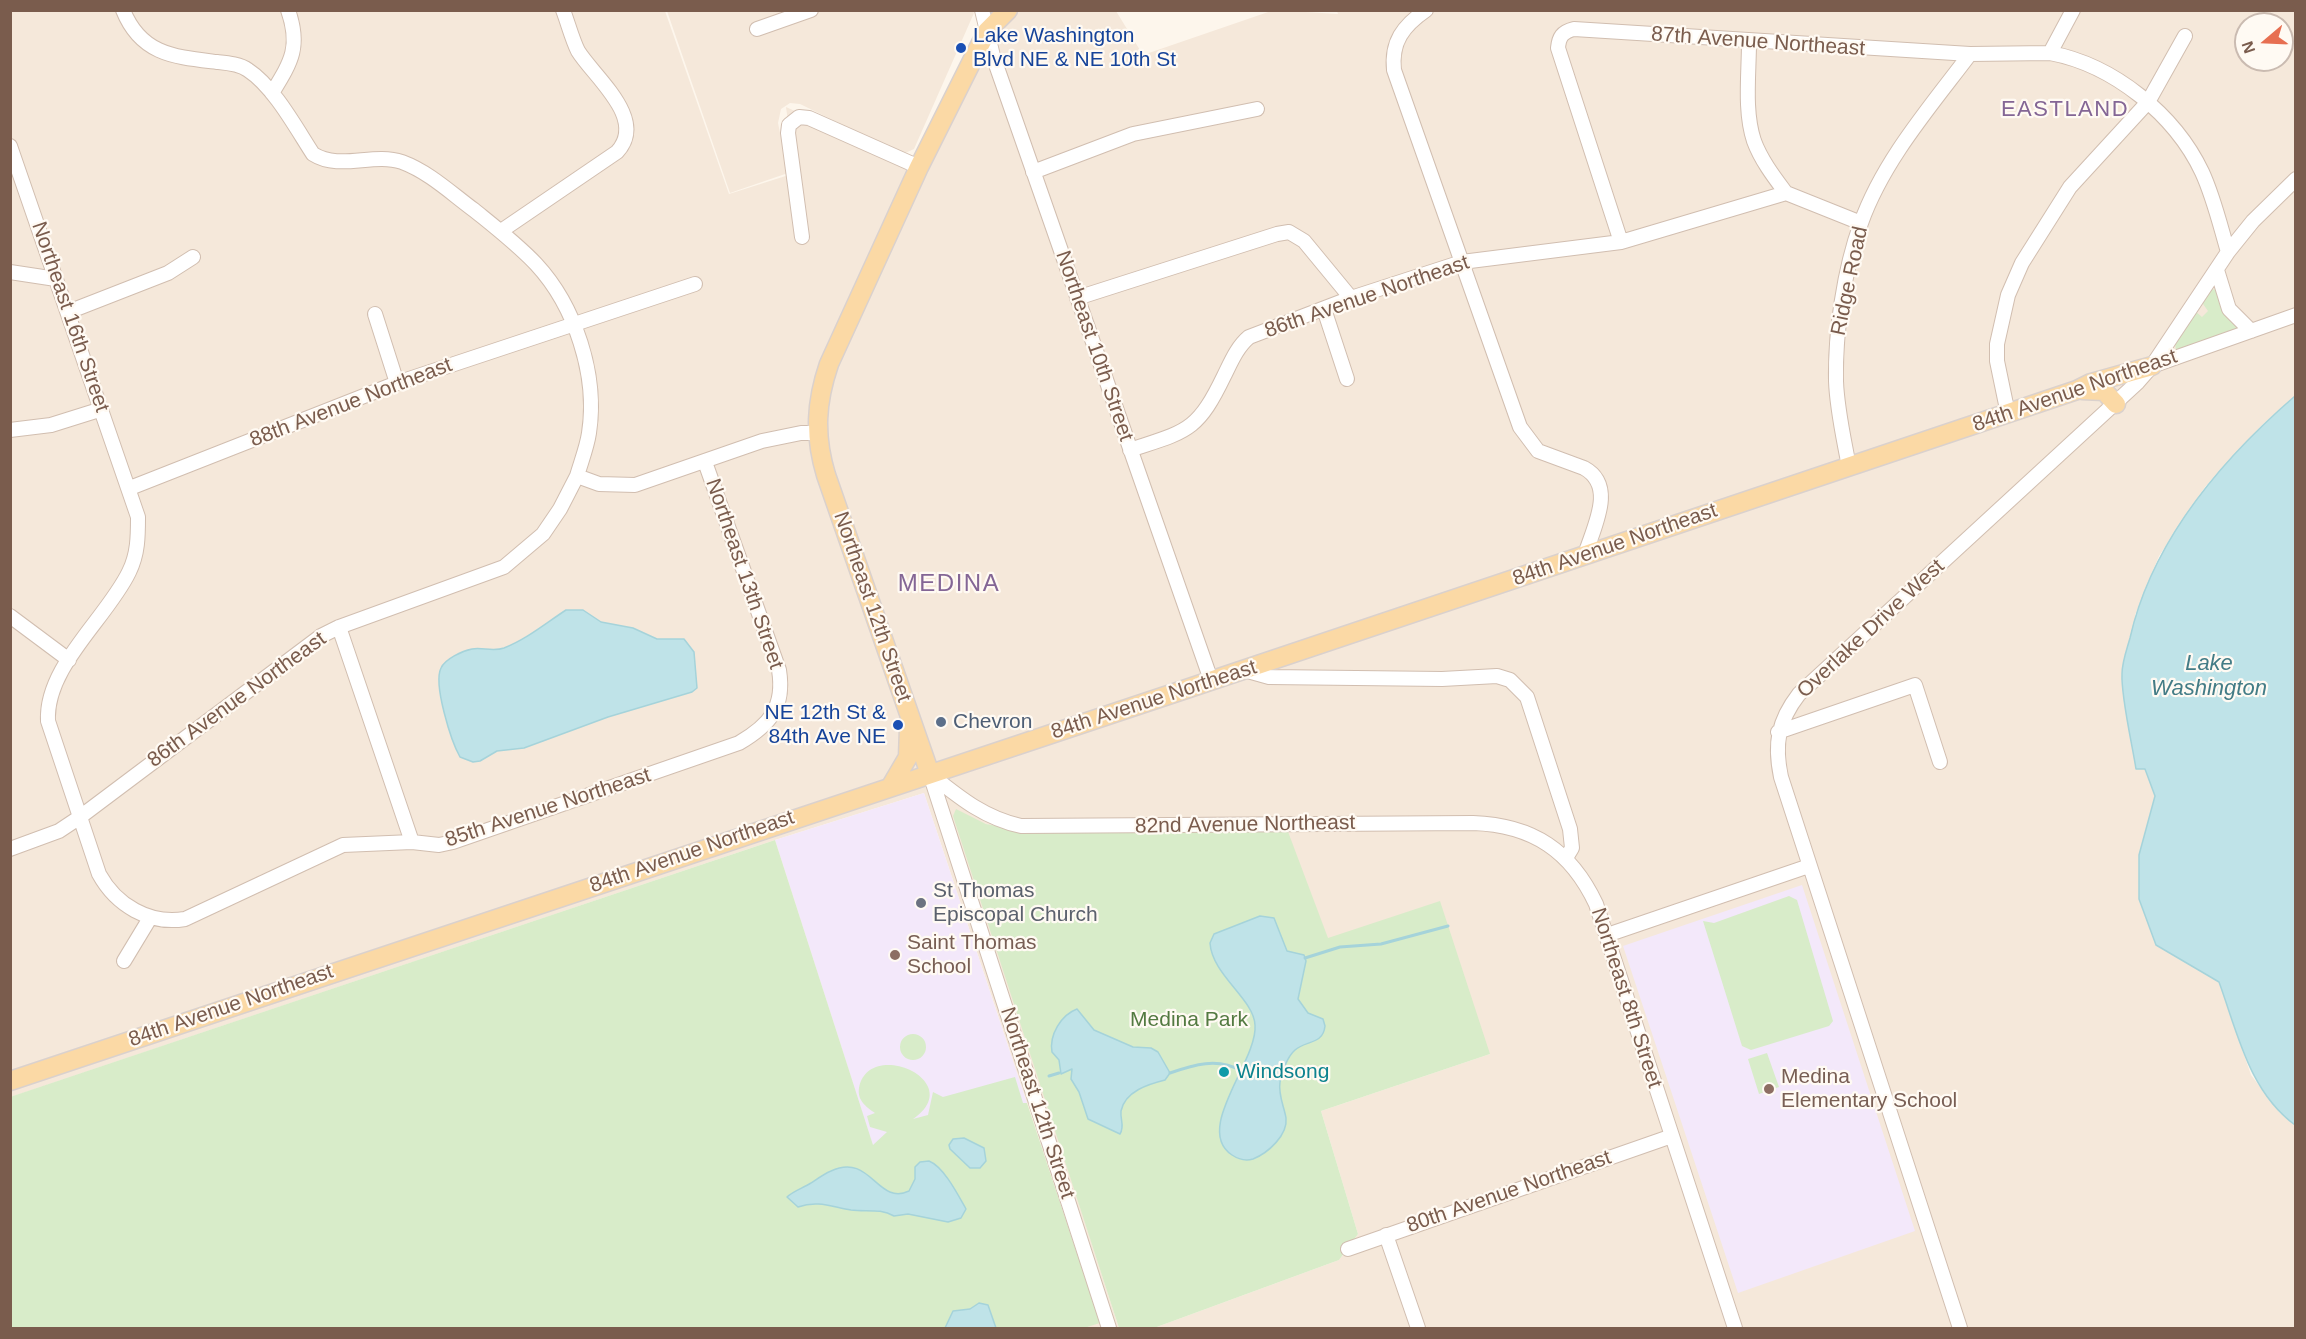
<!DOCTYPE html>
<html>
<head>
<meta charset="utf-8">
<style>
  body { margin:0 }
  #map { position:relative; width:2306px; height:1339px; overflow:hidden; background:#fdf6ec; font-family:Arial,sans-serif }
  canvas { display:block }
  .frame { position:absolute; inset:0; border:12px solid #7a5c4d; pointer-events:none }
  .north { position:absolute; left:2234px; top:12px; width:60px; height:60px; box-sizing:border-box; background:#fffaf3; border:2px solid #cabbb1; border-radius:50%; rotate:251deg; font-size:16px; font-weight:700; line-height:24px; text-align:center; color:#7a5c4d }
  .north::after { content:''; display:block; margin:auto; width:21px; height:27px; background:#e76f51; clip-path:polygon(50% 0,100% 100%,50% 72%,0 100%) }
</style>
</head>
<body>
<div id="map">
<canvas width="2306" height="1339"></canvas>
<div class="frame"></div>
<div class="north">N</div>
</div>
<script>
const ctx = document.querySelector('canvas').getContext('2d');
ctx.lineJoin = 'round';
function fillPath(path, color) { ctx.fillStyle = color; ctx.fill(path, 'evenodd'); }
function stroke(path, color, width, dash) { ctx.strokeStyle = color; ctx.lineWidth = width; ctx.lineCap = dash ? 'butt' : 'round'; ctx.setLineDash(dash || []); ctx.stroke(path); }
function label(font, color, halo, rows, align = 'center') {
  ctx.font = font + ' Arial,sans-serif'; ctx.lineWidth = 4.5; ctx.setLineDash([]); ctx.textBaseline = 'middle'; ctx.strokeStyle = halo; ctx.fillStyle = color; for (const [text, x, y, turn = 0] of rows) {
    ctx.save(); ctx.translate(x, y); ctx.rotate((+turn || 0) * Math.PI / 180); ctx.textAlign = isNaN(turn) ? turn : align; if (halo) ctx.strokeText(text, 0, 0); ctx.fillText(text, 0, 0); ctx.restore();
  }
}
fillPath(new Path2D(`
  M1274,10L1338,14L1337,11H2295V396L2262,425L2205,487L2159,556L2135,615L2137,769H2145L2155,796L2139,855V899L2156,945L2219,982L2251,1075L2280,1113L2295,1125V1328H1154L1339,1260L1358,1234L1321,1111L1490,1054L1327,938L1286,829L1031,832L992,826L954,813L1119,1328H1084L1100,1322L924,793L775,840L11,1097L10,11H665L729,194L795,173L786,107L920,168L1006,11H1116L1143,55ZM2246,24H2282V60H2246Z
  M667,11H973L974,13L914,149L903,154L800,104L790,103L781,109L778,123L788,173L730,193Z`), '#f5e8da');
fillPath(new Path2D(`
  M924,793L1027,1103L875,1152L775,840Z
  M1802,885L1915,1231L1738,1293L1623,946Z`), '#f3e8fa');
fillPath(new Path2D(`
  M2211,289L2217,290L2240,330L2176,351L2175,343L2195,311L2202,317L2208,311L2201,301Z
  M956,809L986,824L1031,832L1287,829L1328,938L1440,901L1490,1054L1321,1111L1358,1234L1339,1260L1154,1328H1119L953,816Z
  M775,840L873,1145L887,1132L870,1127L867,1116L875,1113C866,1107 857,1100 859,1088C868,1037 969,1081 913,1119L928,1115L933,1092L943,1097L1015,1077L1023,1103H1027L1100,1323L1084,1328H11L10,1097Z
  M1789,896L1797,900L1833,1021L1829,1026L1751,1050L1742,1046L1703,921L1714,923Z
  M900 1047a13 13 0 1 1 26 0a13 13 0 1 1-26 0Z
  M1767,1053L1779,1087L1759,1094L1748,1059Z`), '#d8ecc9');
const water = new Path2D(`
  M2295,396V1125C2249,1091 2238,1034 2219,982L2156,945L2139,899V855L2155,796L2145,769H2136C2132,743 2121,697 2122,674C2122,662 2127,649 2130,638C2152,540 2221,460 2295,396Z
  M566,610H583L601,622L633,628L657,639H684L694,652L697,688L692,692L608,717L524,748L497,751L480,761L473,762L460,757C451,741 433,684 441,668C445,659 462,651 472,649C482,647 493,652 504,648C527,639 546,623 566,610Z
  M1260,916L1274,918L1287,951L1304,955L1306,961L1298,999L1308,1013L1323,1019L1325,1026C1323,1045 1306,1040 1295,1050C1287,1057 1282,1072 1280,1082C1278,1095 1284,1106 1286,1118C1288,1135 1268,1153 1253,1159C1246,1161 1238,1159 1232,1155C1193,1129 1258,1061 1255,1025C1254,999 1212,975 1210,943L1214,934Z
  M1077,1009L1094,1030L1133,1047L1151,1048L1158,1052L1170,1073L1165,1080C1149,1084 1125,1091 1121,1111C1120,1120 1125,1126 1120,1134L1088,1119L1079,1092L1071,1079L1072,1069L1061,1074L1059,1060L1052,1052C1049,1035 1061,1015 1077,1009Z
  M964,1138L984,1148L986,1161L980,1168H970L950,1149L949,1145L953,1139Z
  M929,1161C944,1167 958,1195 966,1209L961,1218L948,1222L908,1214L894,1216C880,1208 867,1212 851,1210C832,1207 818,1200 798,1207L787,1197C793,1191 803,1188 811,1183C817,1179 824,1174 831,1171C871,1152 877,1206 909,1191L915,1179V1167L920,1162Z
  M979,1303L988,1305L996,1328H945L953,1311L970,1309Z`);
fillPath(water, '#bfe3e8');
stroke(water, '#a5d3da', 1.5);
stroke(new Path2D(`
  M1305,958L1340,947L1381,944L1448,926
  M1170,1073C1193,1065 1218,1057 1241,1071
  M1049,1076L1059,1073`), '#a5d3da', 3);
const minor = new Path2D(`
  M123,10C141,55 175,57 217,62C227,63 240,64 248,70C274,87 296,128 313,154C340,171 373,152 402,162C429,172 451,193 474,210C495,227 517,244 536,264C575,306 598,375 589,433C587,447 581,462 577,476
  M982,10L993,56L1211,680
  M1426,10C1403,26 1391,42 1394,70L1520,427L1538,451L1584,468C1617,486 1593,528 1585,555
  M757,29L811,10
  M1749,42C1749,74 1744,111 1754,141C1761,160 1774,177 1786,193
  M2050,53L2073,10
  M272,93C291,62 301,47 288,10
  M10,146L138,517C138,536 138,554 129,572C107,618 45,667 48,721L99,874C116,905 149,925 185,919L343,845L412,842L439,845L453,842L739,743C770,725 785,707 779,670L705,462
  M1033,172L1133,134L1257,109
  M501,231L617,152C648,119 594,77 578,51C572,39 568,23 563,10
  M802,237L788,133L789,125L799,117L809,118L919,167
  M1621,242L1558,48C1559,37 1562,32 1574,29L1970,54L2050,53C2114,65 2175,115 2202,172C2214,198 2220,225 2228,252
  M2217,270L2229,309L2251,331
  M10,272L56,279
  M1077,298L1277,234L1289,232L1304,241L1351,298
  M1324,309L1347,379
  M68,312L168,273L193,257
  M375,314L397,383
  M2152,366L2296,315
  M2008,414L1997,361V344L2008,295L2022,263L2070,187L2148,102L2185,36
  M10,430L51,425L102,409
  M1130,450C1187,431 1197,432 1224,376C1231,362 1237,347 1249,337L1351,298L1462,262L1621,242L1786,193L1861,223
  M1849,467C1844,439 1837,410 1836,381C1835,332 1844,270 1861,223C1883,161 1930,107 1970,54
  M130,488L397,383L695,284
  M10,616L69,660
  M339,627L412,842
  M1244,670L1269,677L1442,679L1497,676L1510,680L1527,697L1570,829L1572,848L1566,858
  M1778,732L1915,685L1940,762
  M930,774C959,797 984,818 1021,826L1473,823C1533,825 1571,851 1596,904L1735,1328
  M930,774L1109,1328
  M10,849L59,831L80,817L321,636L339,627L504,567L543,534L560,509L577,476L599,484L635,485L762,441L801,433H816
  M1607,935L1809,866
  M124,961L150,918
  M1386,1235L1418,1328
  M1348,1249L1672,1136
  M1960,1328L1781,777C1774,744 1778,721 1799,694L2138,382L2152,366L2228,252L2253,221L2296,179`);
const major = new Path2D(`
  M2082,390L2104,391L2116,404
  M930,774L826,475C814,435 816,402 829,364L919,167L987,31L1008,10
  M891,786L908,757L909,729
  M10,1081C699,849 1389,624 2077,390L2091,383L2152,366`);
stroke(minor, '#d1beb0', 16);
stroke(major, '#dad1cd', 21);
stroke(minor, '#fff', 14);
stroke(major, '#fbd9a5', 18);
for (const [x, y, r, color] of [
  [961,48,6,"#1a4fb4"],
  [941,722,6,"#5c6f8a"],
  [898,725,6,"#1a4fb4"],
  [921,903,6,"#6b7280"],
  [895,955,6,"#8d6e63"],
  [1224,1072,6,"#0f9aa8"],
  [1769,1089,6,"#8d6e63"]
]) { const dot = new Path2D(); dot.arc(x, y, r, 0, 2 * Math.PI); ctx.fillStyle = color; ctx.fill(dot); stroke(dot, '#fffaf3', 2); }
label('21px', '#164399', '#fffaf3', [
  ["Lake Washington",973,36],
  ["Blvd NE & NE 10th St",973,60],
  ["NE 12th St &",886,713,"right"],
  ["84th Ave NE",886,737,"right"]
], 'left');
label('21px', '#7a5c4d', '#fffaf3', [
  ["87th Avenue Northeast",1758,42,4],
  ["Ridge Road",1850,281,-78],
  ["86th Avenue Northeast",1367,297,-19],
  ["Northeast 16th Street",70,317,71],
  ["Northeast 10th Street",1094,346,71],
  ["84th Avenue Northeast",2075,391,-19],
  ["88th Avenue Northeast",351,403,-21],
  ["84th Avenue Northeast",1615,545,-19],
  ["Northeast 13th Street",744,574,71],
  ["Northeast 12th Street",872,607,71],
  ["Overlake Drive West",1871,629,-43],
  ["86th Avenue Northeast",237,700,-36],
  ["84th Avenue Northeast",1154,700,-18],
  ["85th Avenue Northeast",548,808,-18],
  ["82nd Avenue Northeast",1245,825,-1],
  ["84th Avenue Northeast",692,852,-19],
  ["Northeast 8th Street",1626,998,72],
  ["84th Avenue Northeast",231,1006,-19],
  ["Northeast 12th Street",1037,1103,72],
  ["80th Avenue Northeast",1509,1192,-19]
]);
label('21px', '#4e5e75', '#fffaf3', [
  ["Chevron",953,722]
], 'left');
label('21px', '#5b616d', '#fffaf3', [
  ["St Thomas",933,891],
  ["Episcopal Church",933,915]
], 'left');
label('21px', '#785e54', '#fffaf3', [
  ["Saint Thomas",907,943],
  ["School",907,967],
  ["Medina",1781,1077],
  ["Elementary School",1781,1101]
], 'left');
label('21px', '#537a41', '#fffaf3', [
  ["Medina Park",1189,1020]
]);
label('21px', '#0d838f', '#fffaf3', [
  ["Windsong",1236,1072]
], 'left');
ctx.letterSpacing = '1.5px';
label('22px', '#846695', '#fffaf3', [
  ["EASTLAND",2065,110]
]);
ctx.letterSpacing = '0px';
label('italic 22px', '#437c86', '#fffaf3', [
  ["Lake",2209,664],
  ["Washington",2209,689]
]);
ctx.letterSpacing = '1.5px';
label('24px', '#846695', '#fffaf3', [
  ["MEDINA",949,584]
]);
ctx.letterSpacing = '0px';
</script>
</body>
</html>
